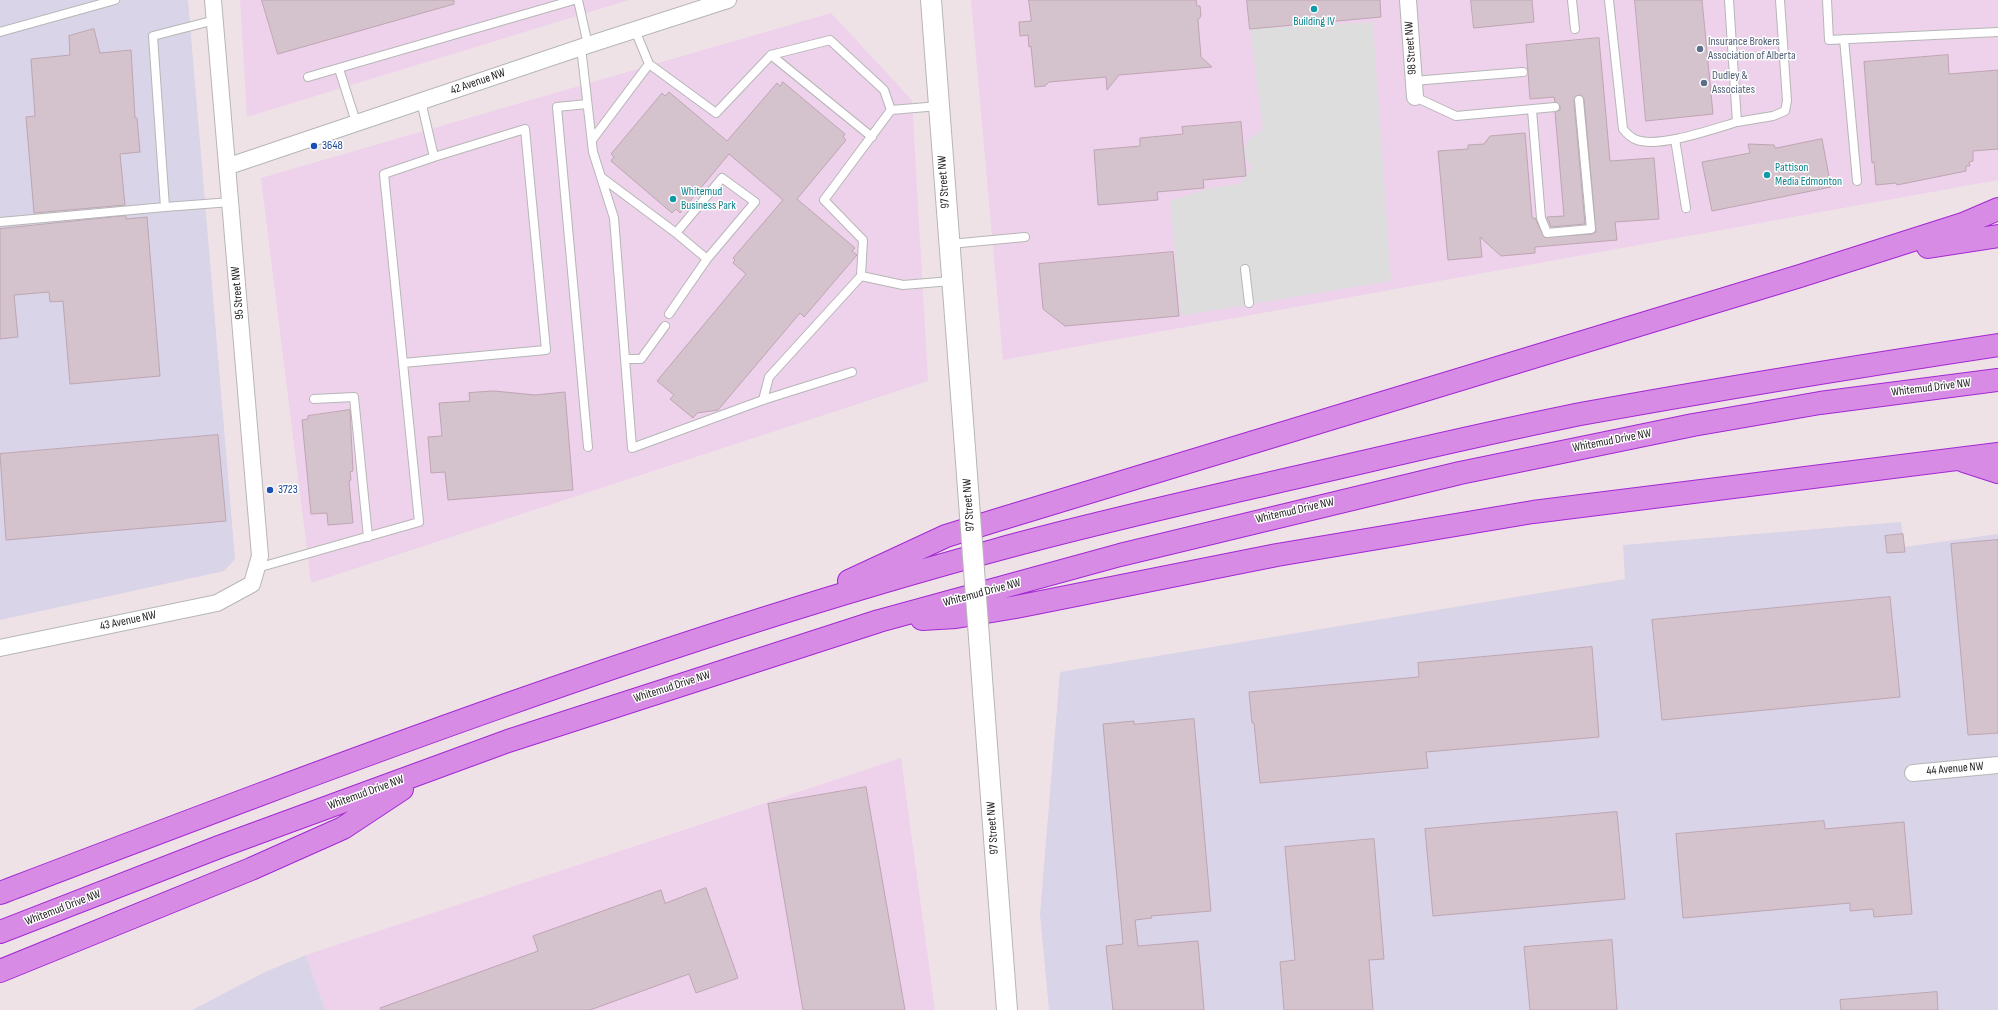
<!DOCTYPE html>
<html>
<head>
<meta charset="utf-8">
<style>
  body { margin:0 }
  canvas { display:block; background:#eee2e6 }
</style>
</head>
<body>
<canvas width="1998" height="1010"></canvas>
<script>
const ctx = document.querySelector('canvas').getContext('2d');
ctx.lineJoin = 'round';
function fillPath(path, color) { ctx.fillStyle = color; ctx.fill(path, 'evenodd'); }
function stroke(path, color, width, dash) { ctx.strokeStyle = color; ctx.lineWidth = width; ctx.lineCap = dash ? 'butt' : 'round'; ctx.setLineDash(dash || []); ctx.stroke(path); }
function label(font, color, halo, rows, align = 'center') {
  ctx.font = font + ' "Sofia Sans Condensed",sans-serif'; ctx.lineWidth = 3; ctx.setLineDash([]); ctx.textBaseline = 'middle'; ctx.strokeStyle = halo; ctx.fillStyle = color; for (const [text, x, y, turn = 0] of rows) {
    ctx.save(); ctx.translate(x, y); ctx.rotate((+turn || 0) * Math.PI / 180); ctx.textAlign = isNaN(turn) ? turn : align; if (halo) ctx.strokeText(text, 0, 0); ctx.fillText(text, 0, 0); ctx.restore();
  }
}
fillPath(new Path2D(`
  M240,0H629L247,117Z
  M971,0H1998V180L1003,360Z
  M831,13L912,100L928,381L311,583L261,178Z
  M901,758L935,1010H325L306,955Z`), '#eed2ec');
fillPath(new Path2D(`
  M0,0H188L235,559L224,571L0,620Z
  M1901,522L1904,547L1998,534V1010H1049L1040,914L1060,672L1625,579L1623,545Z
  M306,955L325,1010H192L265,972Z`), '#d9d4e7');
fillPath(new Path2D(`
  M1373,22L1391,281L1181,316L1170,201L1210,188L1240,184L1252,166L1242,156L1249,139L1263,129L1250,29Z`), '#ddd');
const building = new Path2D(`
  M262,0H454V4L278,54Z
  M1029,0H1196L1197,6H1200L1201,16L1198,20L1201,57L1212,67L1119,75L1107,90L1106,77L1049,82L1045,86L1035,87L1031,46L1029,47L1028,35L1020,36L1019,22L1031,21Z
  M1247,0H1380L1381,17L1250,29Z
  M1471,0H1532L1534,22L1474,28Z
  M1635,0H1702L1713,114L1646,121Z
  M94,29L100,53L131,50L135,118H137L140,152L120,154L125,205L34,213L26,117L35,116L31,59L70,55L69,36Z
  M1599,38L1610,161L1654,158L1659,219L1615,222L1617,240L1535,247V253L1501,256L1480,237L1482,257L1448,260L1438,151L1468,149V145L1484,144L1490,136L1525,133L1532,218H1535L1544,237L1592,234L1596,232L1584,99L1581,95L1576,96L1574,101L1585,224L1551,227L1547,217L1564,216L1555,112L1560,110V106L1555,102L1554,97L1530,99L1526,45Z
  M1948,55L1949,74L1998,70V149L1973,151V161L1969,162L1970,166H1966V171L1897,185L1896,183L1876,185L1874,162L1872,163L1864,62Z
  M783,82L845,134L843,137L846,140L797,199L855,248L852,251L857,255L804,317L800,313L718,410L697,413L693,418L670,399L674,395L657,381L746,274L733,263L735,260L733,258L783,200L729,154L680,213L676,209L672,213L611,161L614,157L611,154L662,93L665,96L669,92L727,141L777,83L780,86Z
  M1241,122L1246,176L1203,180L1204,188L1157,192L1158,200L1098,205L1094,150L1140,146V138L1183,134L1182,127Z
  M1822,139L1831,187L1712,211L1702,162L1750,153L1748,144L1774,145L1775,148Z
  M126,216V219L147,217L160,376L70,384L63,301L50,302L49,292L14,295L18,337L0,339V229Z
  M1173,252L1179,316L1065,326L1043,309L1039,264Z
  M494,391L535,395L565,392L573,490L448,500L445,472L431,473L428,437L442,436L439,403L470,401L469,393Z
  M350,410L353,471L350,472L351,480L349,481L353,523L328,525L327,513L311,514L302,420L308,419V416Z
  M218,435L226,521L6,540L0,454Z
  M1903,534L1905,552L1887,553L1885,536Z
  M1998,540V733L1968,735L1951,544Z
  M1890,597L1900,697L1662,720L1652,620Z
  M1592,647L1599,737L1426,752L1428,768L1260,783L1254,723H1252L1249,692L1419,677L1418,663Z
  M1194,719L1211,911L1151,916L1152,918L1135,920L1138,946L1198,941L1204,1010H1113L1106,946L1123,944L1103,724L1134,721V724Z
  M866,787L905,1010H803L768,804Z
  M1617,812L1625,899L1433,916L1425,829Z
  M1824,821L1825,829L1904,822L1912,914L1874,917L1873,909L1850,911V903L1683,918L1676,834Z
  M1374,839L1384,959L1369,960L1373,1010H1284L1280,962L1295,960L1285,847Z
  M706,888L738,978L696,993L689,974L590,1010H381L380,1008L538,951L533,936L661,890L665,903Z
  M1612,940L1617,1010H1530L1524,947Z
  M1937,992L1938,1010H1841L1840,1000Z`);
fillPath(building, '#d4c3cc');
stroke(building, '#bfa5b2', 1);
const service = new Path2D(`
  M578,0L588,45
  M1572,0L1575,29
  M1609,0L1623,129C1627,134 1631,138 1637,140C1660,148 1713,129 1737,122L1729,0
  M1827,0L1829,40L1998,32
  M215,20L153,36L165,207L231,202
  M635,30L649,64L716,113L771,55L872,137
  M0,32L115,0
  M1844,39L1857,181
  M581,47L593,152L614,218L632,448L763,400L852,372
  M771,55L830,40L884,90L891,110
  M339,69L356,122
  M308,77L574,0
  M1413,81L1523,72
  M1415,97L1456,116L1555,107
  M421,101L434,157L384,174L403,363L546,350L525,129L434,157
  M587,104L557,107L588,447
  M939,106L891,110L824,200L863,240L861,276L903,285L951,281
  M1532,110L1541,218L1547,233L1591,229L1579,100
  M1737,122L1773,116L1785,111L1787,101L1780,0
  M1675,139L1686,208
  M592,140L649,64
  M601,177L676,233L707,259L669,314
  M0,222L165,207
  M676,233L722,178L755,202L707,259
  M950,244L1025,237
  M1245,269L1249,303
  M625,359H641L665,326
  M314,399L354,397L368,537
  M763,400L769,377L861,276
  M257,568L419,522L403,363`);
const minor = new Path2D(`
  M1408,0L1415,97
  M229,166L588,45L728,0
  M0,648L217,603L252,584L260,556L213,0
  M1913,773L1998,765`);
const tertiary = new Path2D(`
  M931,0L965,448
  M983,692L1007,1010`);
const motorway = new Path2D(`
  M1928,247L1998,236
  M1964,461L1998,472
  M849,581L946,536L994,521L1800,276L1963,224L1998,209
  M922,619L956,617L1016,607L1277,555L1533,512L1998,454
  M0,893C328,768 657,642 996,550C1090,524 1185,503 1280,481C1382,458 1484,433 1586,413C1723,388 1860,366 1998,345
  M0,932L219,847L508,741L879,621L1120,555L1460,473L1693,425L1820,403L1998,380
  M0,971L251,869L343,828L402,789`);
stroke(service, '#b6b6b6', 10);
stroke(minor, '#b6b6b6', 18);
stroke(tertiary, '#b6b6b6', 22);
stroke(motorway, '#a228d3', 24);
stroke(service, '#fff', 8);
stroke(minor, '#fff', 16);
stroke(tertiary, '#fff', 20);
stroke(motorway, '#d88be4', 22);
const tertiaryBridge = new Path2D(`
  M965,448L983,692`);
stroke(tertiaryBridge, '#b6b6b6', 22, []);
stroke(tertiaryBridge, '#fff', 20);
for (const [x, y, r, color] of [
  [1314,9,4,"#0f9aa8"],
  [1700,49,4,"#5c6f8a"],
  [1704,83,4,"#5c6f8a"],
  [314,146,4,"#1a4fb4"],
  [1767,175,4,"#0f9aa8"],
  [673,199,4,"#0f9aa8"],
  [270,490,4,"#1a4fb4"]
]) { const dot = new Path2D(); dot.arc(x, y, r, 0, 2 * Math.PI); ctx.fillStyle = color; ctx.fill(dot); stroke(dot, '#fff', 1.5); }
label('12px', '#0d838f', '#fff', [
  ["Building IV",1314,22,"center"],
  ["Pattison",1775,168],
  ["Media Edmonton",1775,182],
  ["Whitemud",681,192],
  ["Business Park",681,206]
], 'left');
label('12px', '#4e5e75', '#fff', [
  ["Insurance Brokers",1708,42],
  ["Association of Alberta",1708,56],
  ["Dudley &",1712,76],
  ["Associates",1712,90]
], 'left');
label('12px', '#1d1d1d', '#fff', [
  ["98 Street NW",1411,48,-94],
  ["42 Avenue NW",478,82,-19],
  ["97 Street NW",944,182,-94],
  ["95 Street NW",238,293,-95],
  ["Whitemud Drive NW",1931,388,-7],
  ["Whitemud Drive NW",1612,441,-11],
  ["97 Street NW",969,505,-94],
  ["Whitemud Drive NW",1295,511,-13],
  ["Whitemud Drive NW",982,593,-15],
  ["43 Avenue NW",128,621,-12],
  ["Whitemud Drive NW",672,687,-18],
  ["44 Avenue NW",1955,769,-5],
  ["Whitemud Drive NW",366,793,-20],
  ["97 Street NW",993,828,-94],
  ["Whitemud Drive NW",63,908,-21]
]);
label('12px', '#164399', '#fff', [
  ["3648",322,146],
  ["3723",278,490]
], 'left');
</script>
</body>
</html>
